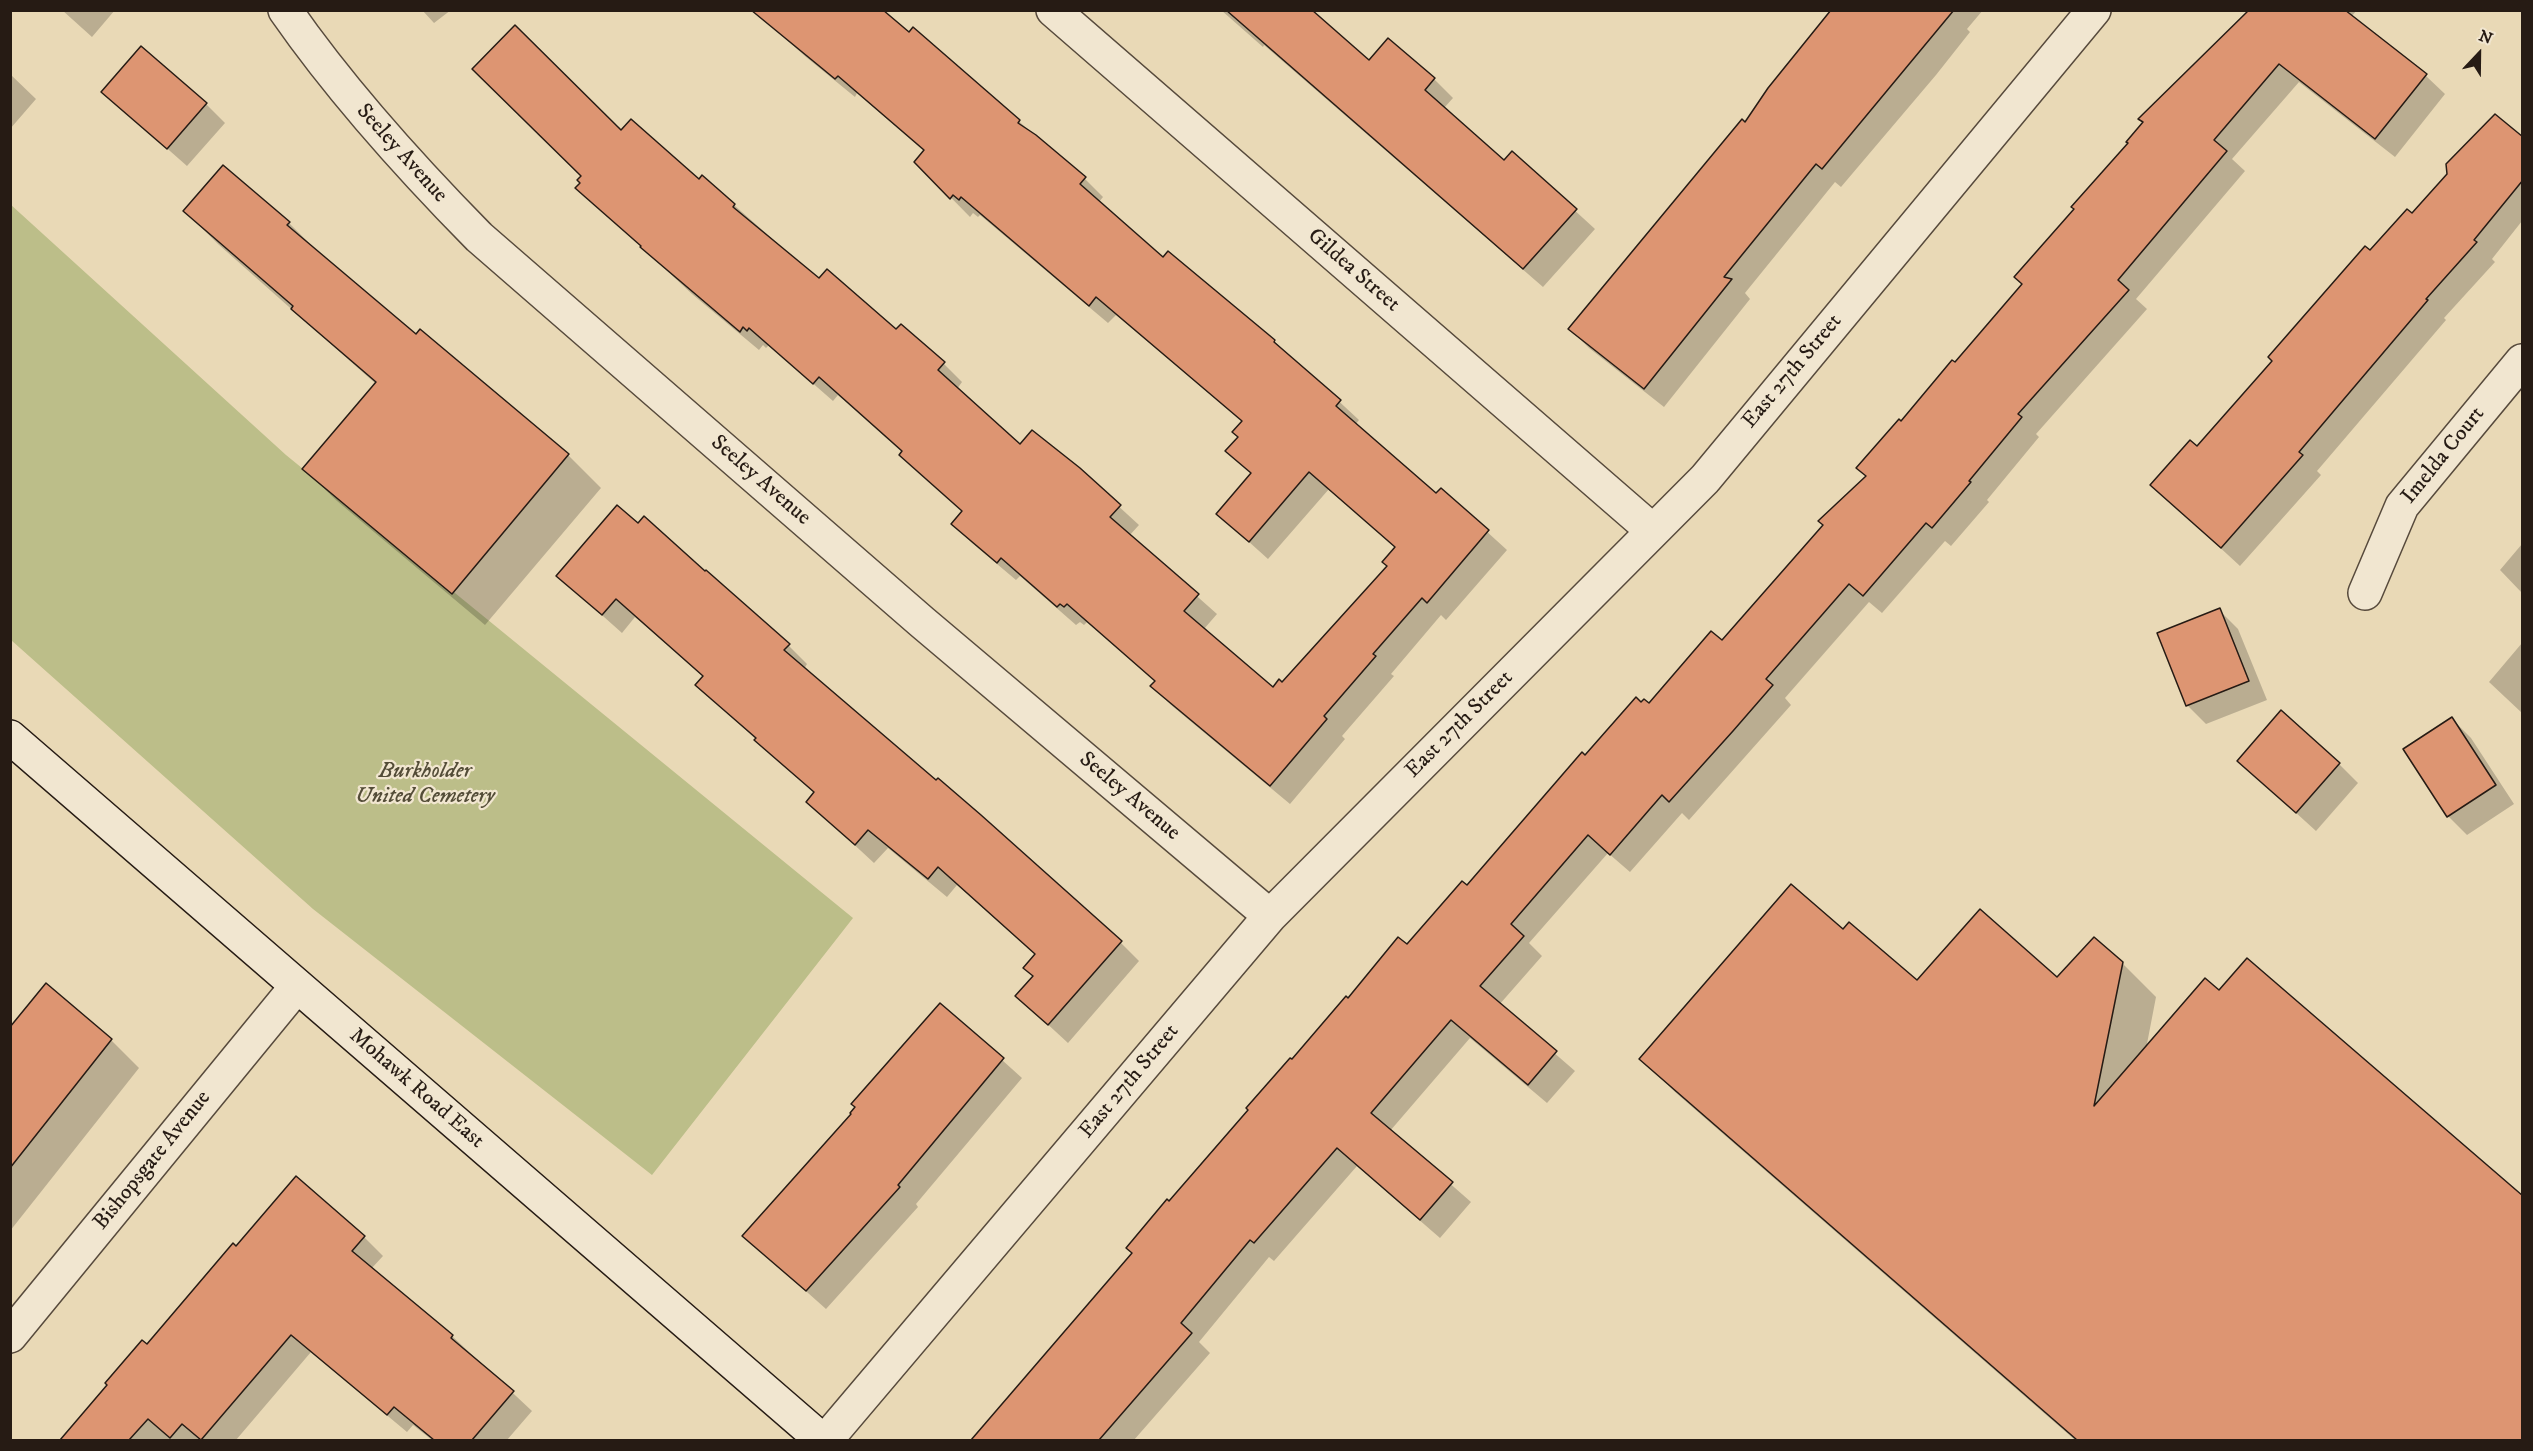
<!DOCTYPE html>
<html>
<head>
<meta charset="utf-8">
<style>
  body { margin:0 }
  #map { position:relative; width:2533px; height:1451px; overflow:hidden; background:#e9d9b6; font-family:"IM FELL DW Pica",serif }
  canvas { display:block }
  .frame { position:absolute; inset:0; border:12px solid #261b14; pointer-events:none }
  .north { position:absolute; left:2449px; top:24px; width:60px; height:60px; -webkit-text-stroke:4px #f1e6d0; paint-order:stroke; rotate:22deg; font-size:16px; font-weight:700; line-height:24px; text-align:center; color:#261b14 }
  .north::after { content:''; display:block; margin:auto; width:21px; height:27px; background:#261b14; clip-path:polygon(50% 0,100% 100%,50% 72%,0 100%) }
</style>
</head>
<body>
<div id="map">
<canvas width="2533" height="1451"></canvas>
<div class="frame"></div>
<div class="north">N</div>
</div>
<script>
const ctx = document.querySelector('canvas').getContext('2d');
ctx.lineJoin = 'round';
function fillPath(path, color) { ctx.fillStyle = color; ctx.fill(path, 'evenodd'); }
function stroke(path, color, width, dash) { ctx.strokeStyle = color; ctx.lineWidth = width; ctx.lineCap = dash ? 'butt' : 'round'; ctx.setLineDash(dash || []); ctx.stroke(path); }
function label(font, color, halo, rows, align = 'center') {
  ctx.font = font + ' "IM FELL DW Pica",serif'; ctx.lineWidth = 4.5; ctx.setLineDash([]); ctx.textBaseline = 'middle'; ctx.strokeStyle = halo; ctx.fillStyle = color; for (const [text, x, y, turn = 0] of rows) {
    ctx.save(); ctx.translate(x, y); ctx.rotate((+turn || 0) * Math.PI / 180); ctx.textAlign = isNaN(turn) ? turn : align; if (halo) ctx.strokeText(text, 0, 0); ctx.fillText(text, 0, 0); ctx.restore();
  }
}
fillPath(new Path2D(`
  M10,204L286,455L853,918L652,1175L313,909L11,640Z`), '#bcbe89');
fillPath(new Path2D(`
  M62,10H115L92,37Z
  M422,10H451L434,23Z
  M753,10L909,34L913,29L1085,179L1103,197L1099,202L1163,259L1274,341L1359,420L1355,425L1436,495L1441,490L1507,550L1446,620L1441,615L1391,674L1394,676L1342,736L1345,739L1290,804L1171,705L1152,686L1156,682L1087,622L1084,625L1080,622L1076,625L1020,576L1016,580L972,543L953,524L963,512L920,474L903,453L838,395L833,401L769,345L766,348L763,345L759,350L692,294L578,188L621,133L734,205L819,280L944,364L962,382L957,389L1020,446L1079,470L1139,525L1129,536L1217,614L1204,629L1273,689L1283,684L1389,566L1396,548L1329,489L1268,559L1218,514L1252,474L1227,451L1239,437L1243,422L1116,315L1108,323L980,215L978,217L973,213L970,217L916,162L925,152L857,93L855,97L806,57Z
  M1221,10H1310L1369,63L1434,79L1453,98L1444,108L1504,162L1512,153L1595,229L1543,287L1264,45L1263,47Z
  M1848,10H1983L1967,29L1970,32L1936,75L1841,187L1835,182L1745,293L1750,299L1664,407L1589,348L1570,329L1745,124Z
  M2251,10H2357L2351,17L2426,76L2445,94L2395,157L2299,82L2232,159L2245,171L2136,299L2147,309L2036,434L2039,437L1987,500L1989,502L1951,546L1945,541L1882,613L1869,602L1785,698L1791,705L1689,820L1682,813L1630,872L1608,853L1529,943L1542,956L1499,1005L1575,1071L1547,1103L1470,1038L1390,1131L1471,1202L1440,1238L1357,1166L1274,1261L1269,1257L1199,1342L1210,1353L1134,1440H980L976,1437L1133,1253L1169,1203L1348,1000L1467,888L1585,757L1641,704L1649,705L1722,642L1867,477L1901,423L2023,284Z
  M10,74L36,99L10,129Z
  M103,92L206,104L225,123L187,166Z
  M2522,139V221L2492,259L2495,262L2444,318L2446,320L2317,471L2321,475L2240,566L2152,485L2197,448L2370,253L2412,215Z
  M185,211L289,223L321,255L416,336L420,331L568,455L601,488L485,625L337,501L304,469L376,384L218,244Z
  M638,525L706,572L789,646L807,664L804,669L1120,942L1139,961L1068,1043L1017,996L1034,977L1036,955L957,885L947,897L888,848L874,863L808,802L815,794L697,685L704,677L635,617L622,633L558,576Z
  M2522,544V593L2500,570Z
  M2219,610L2238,629L2267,700L2206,724L2187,705Z
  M2522,643V713L2489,682Z
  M2452,719L2471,738L2514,804L2467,835L2448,816Z
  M2239,761L2339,764L2358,783L2316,831Z
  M1843,931L1917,982L2058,980L2122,963L2156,997L2146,1049L2219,992L2522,1198V1440H2075L1675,1092L1641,1058Z
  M941,1005L1022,1078L916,1204L918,1207L826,1309L744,1236L853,1114Z
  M10,1029L111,1040L139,1068L10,1231Z
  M364,1237L383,1256L371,1269L452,1336L532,1411L507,1440H432L413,1425L407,1432L311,1352L236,1440H62L109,1385L237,1248Z`), '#0003');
const building = new Path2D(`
  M751,10H883L909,32L913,27L1020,120L1018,123L1036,135L1086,177L1080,184L1163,257L1168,251L1275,340L1274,342L1341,400L1336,406L1436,493L1441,488L1489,530L1427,603L1422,598L1373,654L1376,656L1324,716L1327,719L1270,786L1150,686L1155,681L1067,604L1064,607L1060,604L1057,607L1001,558L997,563L951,524L962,511L899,455L902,451L819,377L813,384L749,328L747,331L743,327L740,332L640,247L641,246L575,188L580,183L577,180L581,176L472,69L515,25L621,130L631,119L699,179L702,175L735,204L733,207L819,278L827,269L896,329L901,324L945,362L938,370L1020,444L1032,430L1080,468L1121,505L1110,517L1199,594L1184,611L1273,687L1279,679L1282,682L1387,566L1382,562L1395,547L1309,472L1249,542L1216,514L1251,473L1225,451L1238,437L1232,432L1242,421L1096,297L1089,306L961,197L959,200L953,195L950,199L914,162L924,150L838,76L835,79Z
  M1226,10H1312L1369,60L1388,38L1435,78L1425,90L1504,160L1512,151L1577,209L1523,269Z
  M1831,10H1954L1822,169L1816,164L1724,277L1732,279L1644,389L1568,329L1742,119L1745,122L1768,88Z
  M2249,10H2345L2427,74L2375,139L2279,64L2214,140L2227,151L2118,280L2129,290L2018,414L2022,417L1969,481L1971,482L1932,528L1926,523L1863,596L1849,584L1766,679L1773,685L1733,731L1669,802L1662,795L1610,855L1588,835L1511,924L1524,936L1480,986L1557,1051L1528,1085L1451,1020L1371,1113L1453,1182L1420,1220L1337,1148L1254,1243L1250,1240L1181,1323L1192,1333L1099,1440H971L1132,1253L1126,1248L1167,1199L1169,1201L1248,1110L1246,1108L1290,1058L1292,1059L1346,996L1348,998L1398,937L1407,944L1462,881L1467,885L1582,752L1585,755L1636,697L1641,702L1644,699L1649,703L1711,631L1722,640L1823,525L1818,521L1866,476L1856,468L1899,419L1901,421L1952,360L1955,362L2022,284L2014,277L2074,209L2071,207L2128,143L2126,142L2143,122L2138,119Z
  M141,46L207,103L167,149L101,92Z
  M2495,114L2523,137V180L2474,240L2477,242L2426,299L2428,300L2299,452L2303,455L2221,548L2150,485L2190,440L2197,446L2272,361L2268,357L2365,246L2370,250L2407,209L2412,213L2447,174L2446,164Z
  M223,165L290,222L287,225L416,334L420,329L569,454L452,594L302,469L376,382L291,309L293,306L183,211Z
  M617,505L638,523L644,516L705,571L706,570L790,644L784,650L936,780L938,778L981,815L1122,941L1048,1025L1015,996L1033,976L1023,968L1035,954L938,867L928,879L868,830L855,845L806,802L814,792L754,740L756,738L695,685L703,676L616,599L602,615L556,576Z
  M2220,608L2249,681L2186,706L2157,633Z
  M2281,710L2340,763L2296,813L2237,761Z
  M2452,717L2496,785L2447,817L2403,749Z
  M1791,884L1843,929L1849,922L1917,980L1980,909L2057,977L2094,937L2123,962L2094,1106L2205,978L2219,990L2247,958L2523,1196V1440H2077L1639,1059Z
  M46,983L112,1039L10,1168V1027Z
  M940,1003L1004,1058L898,1185L900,1187L806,1291L742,1236L851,1114L850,1113L855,1107L851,1104Z
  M296,1176L365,1236L352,1251L453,1335L451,1338L514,1391L472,1440H434L394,1407L387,1415L291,1335L201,1440L182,1424L170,1438L148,1419L129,1440H60L107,1385L105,1383L142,1340L147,1344L233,1243L236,1246Z`);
fillPath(building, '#dd9572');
stroke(building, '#261b14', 1.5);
const street = new Path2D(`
  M285,10C342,92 409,166 479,237L922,622L1270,916
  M1053,10L1653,531
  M2365,593L2402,506L2522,361
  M10,1336L297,986
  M826,1440L1270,916L1705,479L2094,10`);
const secondary = new Path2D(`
  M10,737L822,1440`);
stroke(street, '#574a3c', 36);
stroke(secondary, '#261b14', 36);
stroke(street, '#f1e6d0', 33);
stroke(secondary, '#f1e6d0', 33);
label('22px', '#261b14', '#f1e6d0', [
  ["Seeley Avenue",401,154,48],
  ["Gildea Street",1353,271,41],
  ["East 27th Street",1793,372,-50],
  ["Imelda Court",2444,456,-51],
  ["Seeley Avenue",760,481,41],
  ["East 27th Street",1460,725,-45],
  ["Seeley Avenue",1129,797,40],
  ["East 27th Street",1130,1082,-50],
  ["Mohawk Road East",416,1089,41],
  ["Bishopsgate Avenue",153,1161,-51]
]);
label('italic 22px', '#534c37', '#f1e6d0', [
  ["Burkholder",425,772],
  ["United Cemetery",425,797]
]);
</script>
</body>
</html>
